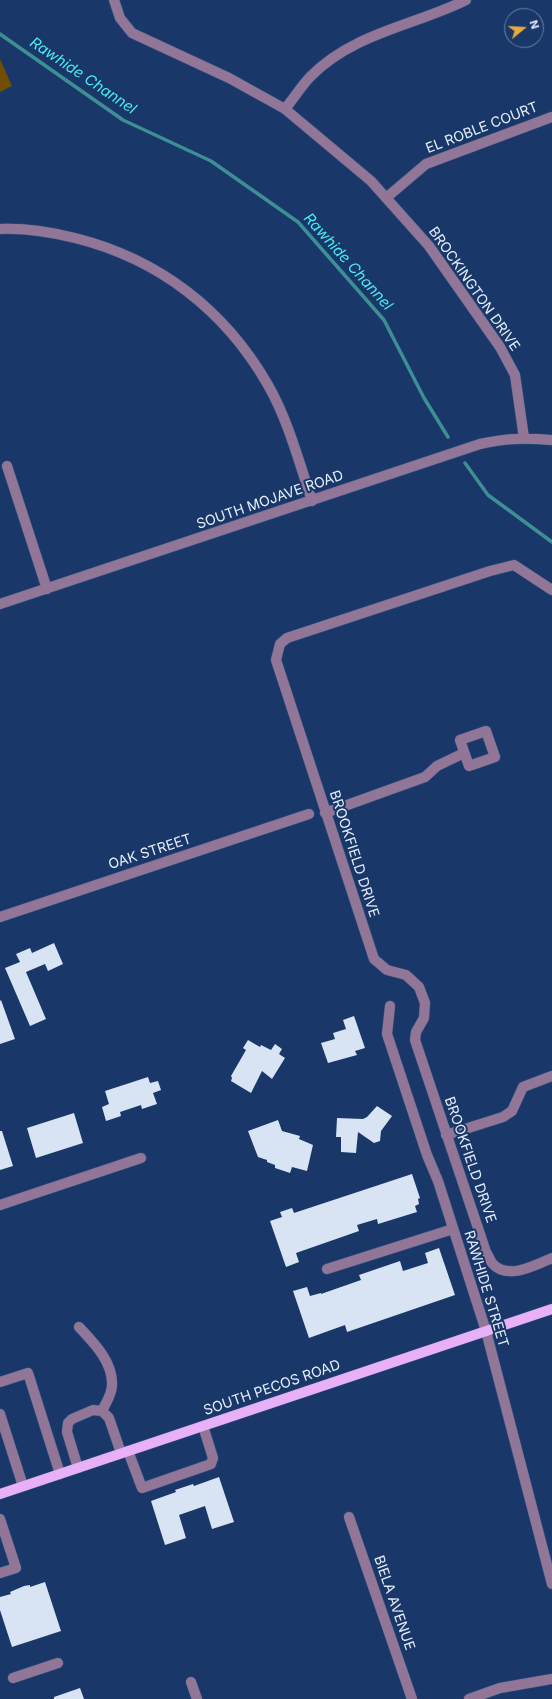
<!DOCTYPE html>
<html>
<head>
<meta charset="utf-8">
<style>
  body { margin:0 }
  #map { position:relative; width:552px; height:1699px; overflow:hidden; background:#193869; font-family:Inter,sans-serif }
  canvas { display:block }
  .north { position:absolute; left:504px; top:8px; width:40px; height:40px; box-sizing:border-box; background:#193869; border:1px solid #6b80a3; border-radius:50%; rotate:72deg; font-size:11px; font-weight:700; line-height:16px; text-align:center; color:#e5edf9 }
  .north::after { content:''; display:block; margin:auto; width:14px; height:18px; background:#e8ab37; clip-path:polygon(50% 0,100% 100%,50% 72%,0 100%) }
</style>
</head>
<body>
<div id="map">
<canvas width="552" height="1699"></canvas>
<div class="north">N</div>
</div>
<script>
const ctx = document.querySelector('canvas').getContext('2d');
ctx.lineJoin = 'round';
function fillPath(path, color) { ctx.fillStyle = color; ctx.fill(path, 'evenodd'); }
function stroke(path, color, width, dash) { ctx.strokeStyle = color; ctx.lineWidth = width; ctx.lineCap = dash ? 'butt' : 'round'; ctx.setLineDash(dash || []); ctx.stroke(path); }
function label(font, color, halo, rows, align = 'center') {
  ctx.font = font + ' Inter,sans-serif'; ctx.lineWidth = 4; ctx.setLineDash([]); ctx.textBaseline = 'middle'; ctx.strokeStyle = halo; ctx.fillStyle = color; for (const [text, x, y, turn = 0] of rows) {
    ctx.save(); ctx.translate(x, y); ctx.rotate((+turn || 0) * Math.PI / 180); ctx.textAlign = isNaN(turn) ? turn : align; if (halo) ctx.strokeText(text, 0, 0); ctx.fillText(text, 0, 0); ctx.restore();
  }
}
fillPath(new Path2D(`
  M0,59L12,86L0,92Z`), '#704e03');
stroke(new Path2D(`
  M0,34L123,120L211,161L298,222L384,320L424,398L448,437
  M465,463L488,495L552,542`), '#3d8f93', 3.5);
fillPath(new Path2D(`
  M54,943L63,964L48,971L45,964L26,972L46,1019L30,1026L5,968L20,962L16,954L30,948L32,953Z
  M1,1000L15,1039L0,1044V1001Z
  M354,1016L365,1048L355,1051L357,1055L328,1063L321,1043L335,1039L333,1033L346,1029L343,1020Z
  M248,1040L260,1047L261,1045L271,1050L275,1044L282,1049L279,1054L285,1058L272,1079L262,1071L251,1093L231,1081L232,1078L231,1076L246,1050L243,1048Z
  M148,1077L150,1083L158,1081L161,1090L153,1093L157,1104L142,1109L141,1105L120,1112L121,1116L106,1121L102,1107L109,1104L105,1091Z
  M377,1106L392,1116L381,1131L380,1141L374,1143L358,1132L356,1153L341,1152V1137H336L337,1118L363,1119L367,1117Z
  M74,1113L83,1143L36,1158L27,1128Z
  M278,1120L282,1131L300,1136L299,1139L313,1145L307,1171L292,1167L290,1173L275,1168V1165L267,1162V1160L258,1157L248,1131Z
  M0,1131H2L13,1166L0,1170Z
  M412,1174L420,1198L418,1199L419,1204L415,1206L417,1212L378,1224L377,1219L357,1225L359,1231L296,1253L299,1262L286,1267L270,1221L282,1217L280,1212L292,1208L294,1213Z
  M439,1248L455,1295L347,1332L345,1325L309,1338L293,1291L307,1287L310,1296L321,1293V1294L361,1280L359,1275L400,1261L403,1271L428,1263L425,1253Z
  M219,1477L234,1522L212,1529L205,1506L179,1515L186,1538L165,1545L151,1501L176,1492L175,1490L193,1484L194,1486Z
  M45,1582L61,1631L12,1647L0,1610V1597L11,1594L10,1592L24,1586L30,1585V1587Z
  M80,1688L84,1699H54V1697Z`), '#d8e3f4');
const minor = new Path2D(`
  M114,0L120,18L132,33L229,78L285,109L371,181L429,246L500,347L515,375L524,438
  M285,109C294,98 302,85 311,76C353,33 416,25 466,0
  M386,198L426,164L552,117
  M0,229C26,228 50,232 75,238C159,259 225,310 268,385C288,420 299,462 312,501
  M7,466L47,589
  M552,590L514,565L490,571L287,638L280,644L276,660L374,959L387,970L406,975L419,987L425,1003L424,1018L416,1032L415,1040L486,1252C488,1255 490,1260 492,1263C507,1281 536,1265 552,1258
  M0,604L480,444C507,438 525,438 552,440
  M486,731L495,757L469,766L460,740Z
  M325,813L425,777L437,766L464,753
  M0,917L309,814
  M390,1006L387,1034L427,1155L438,1181L486,1331L552,1584
  M446,1135L503,1117L512,1111L523,1087L552,1076
  M0,1205L141,1158
  M327,1269L453,1229
  M79,1327C94,1343 113,1362 112,1385C112,1394 106,1403 102,1411
  M0,1382L28,1373L60,1474
  M0,1414L23,1486
  M128,1451L142,1488L211,1464L213,1458L203,1426
  M78,1468L67,1432L68,1423L72,1419L93,1410L102,1411L109,1418L121,1453
  M349,1517L412,1699
  M0,1519L16,1568L0,1573
  M13,1678L58,1663
  M191,1682L197,1699
  M469,1699L500,1688L552,1679`);
const major = new Path2D(`
  M0,1494L552,1309`);
stroke(minor, '#3a5580', 11);
stroke(major, '#3a5580', 11);
stroke(minor, '#917698', 10);
stroke(major, '#e8b0f6', 10);
label('14px', '#e5edf9', '#193869', [
  ["EL ROBLE COURT",482,128,-21],
  ["BROCKINGTON DRIVE",474,289,55],
  ["SOUTH MOJAVE ROAD",270,500,-19],
  ["OAK STREET",150,852,-18],
  ["BROOKFIELD DRIVE",354,854,72],
  ["BROOKFIELD DRIVE",470,1160,71],
  ["RAWHIDE STREET",486,1289,73],
  ["SOUTH PECOS ROAD",272,1388,-19],
  ["BIELA AVENUE",394,1603,71]
]);
label('italic 15px', '#49e9f1', '#193869', [
  ["Rawhide Channel",83,76,34],
  ["Rawhide Channel",348,262,48]
]);
</script>
</body>
</html>
